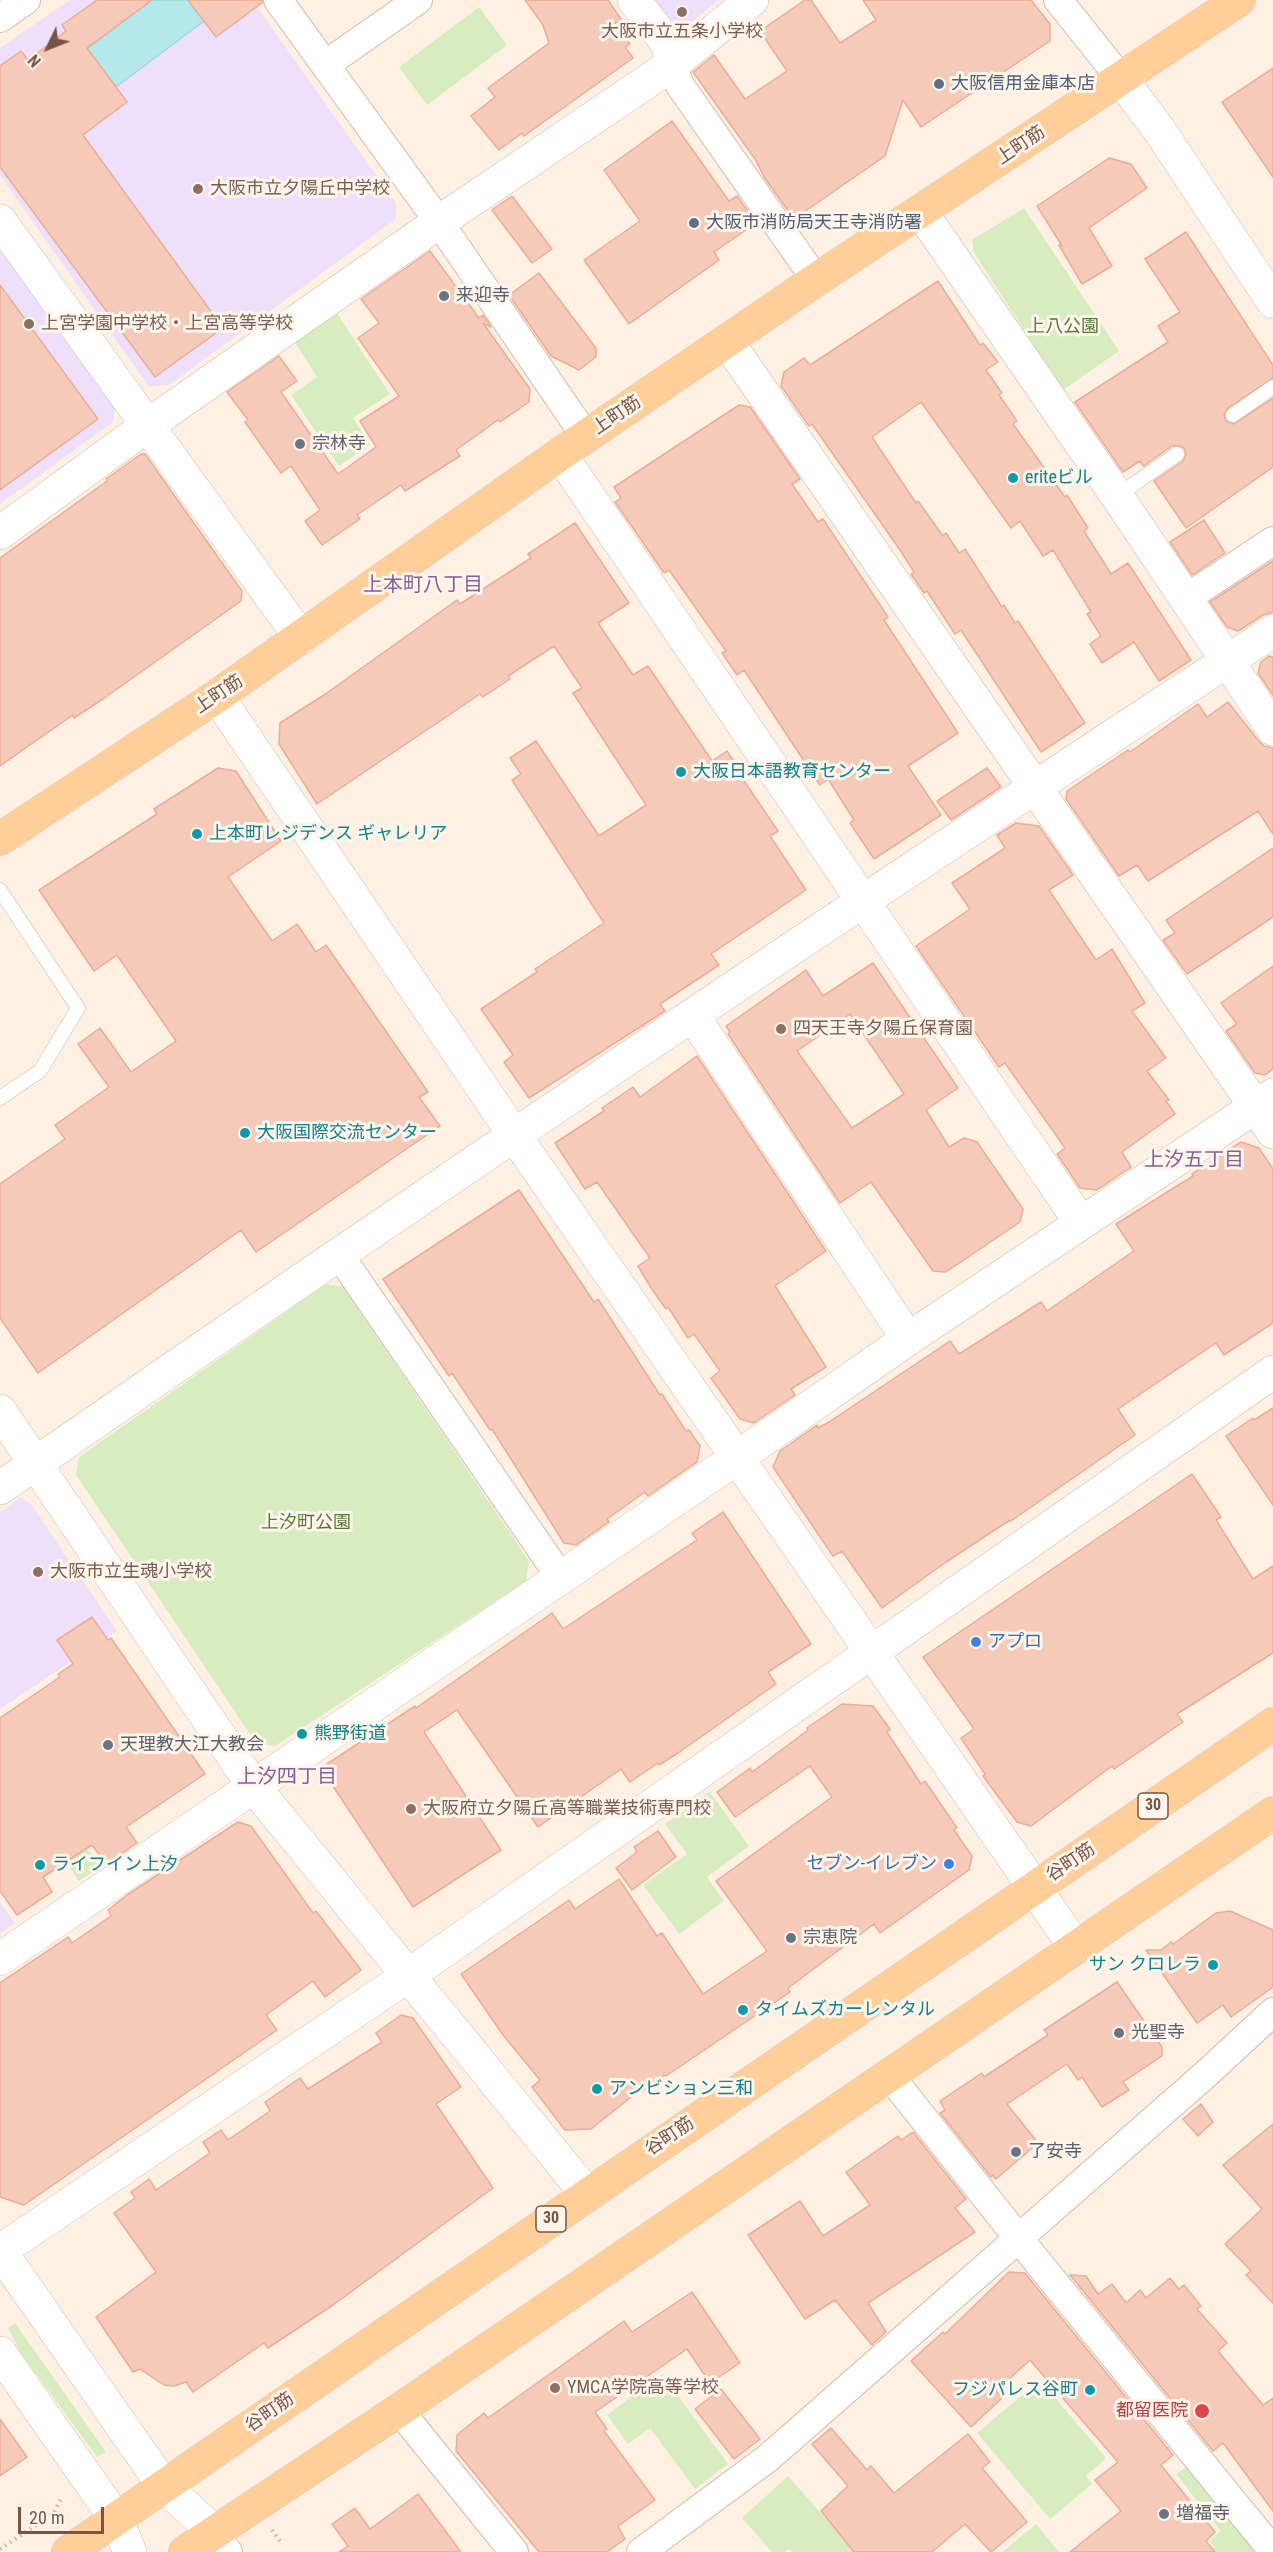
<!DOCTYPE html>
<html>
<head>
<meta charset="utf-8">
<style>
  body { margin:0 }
  #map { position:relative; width:1273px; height:2552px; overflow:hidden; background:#fef1e3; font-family:"Roboto Condensed",sans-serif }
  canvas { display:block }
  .north { position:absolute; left:18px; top:18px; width:60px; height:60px; -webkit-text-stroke:4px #fff5eb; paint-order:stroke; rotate:227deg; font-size:16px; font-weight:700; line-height:24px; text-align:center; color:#795346 }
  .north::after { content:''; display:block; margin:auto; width:21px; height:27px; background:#795346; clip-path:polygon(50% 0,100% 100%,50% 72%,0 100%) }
  .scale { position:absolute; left:18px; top:2507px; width:86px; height:27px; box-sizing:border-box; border:3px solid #795346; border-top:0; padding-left:8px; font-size:18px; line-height:21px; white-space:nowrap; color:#795346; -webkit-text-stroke:4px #fff5eb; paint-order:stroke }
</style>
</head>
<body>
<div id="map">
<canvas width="1273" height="2552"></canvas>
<div class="north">N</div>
<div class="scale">20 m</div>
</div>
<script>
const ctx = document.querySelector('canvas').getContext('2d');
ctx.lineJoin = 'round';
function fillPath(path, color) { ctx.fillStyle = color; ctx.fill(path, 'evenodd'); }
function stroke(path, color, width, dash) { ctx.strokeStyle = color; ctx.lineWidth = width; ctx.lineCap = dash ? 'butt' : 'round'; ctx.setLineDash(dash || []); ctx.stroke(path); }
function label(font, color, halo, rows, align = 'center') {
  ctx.font = font + ' "Roboto Condensed","Noto Sans JP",sans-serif'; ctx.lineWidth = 6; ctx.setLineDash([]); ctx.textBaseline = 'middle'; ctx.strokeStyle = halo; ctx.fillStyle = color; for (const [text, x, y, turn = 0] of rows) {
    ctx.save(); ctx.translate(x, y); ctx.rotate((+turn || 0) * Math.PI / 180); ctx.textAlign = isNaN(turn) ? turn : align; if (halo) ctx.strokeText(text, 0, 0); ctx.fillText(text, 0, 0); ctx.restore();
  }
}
fillPath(new Path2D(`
  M70,0H252L396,203V219L169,385L149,387L0,175V48Z
  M652,0H719L689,24H669Z
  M0,244L116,404L113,422L0,504Z
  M21,1497L31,1504L117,1631L0,1709V1513Z
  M0,1902L15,1923L0,1933Z`), '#eee0fb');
fillPath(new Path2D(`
  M479,7L507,45L427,105L399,67Z
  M1024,208L1119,351L1063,390L974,253L972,240Z
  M337,313L390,394L353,418L370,445L339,466L291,395L317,377L294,341Z
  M326,1284L343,1287L529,1561L526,1581L275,1746L256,1743L76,1475L79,1457Z
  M45,1787L100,1867L79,1881L25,1802Z
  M710,1792L749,1846L707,1877L724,1901L679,1934L643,1885L687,1854L665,1824Z
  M15,2323L106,2452L97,2457L21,2353L8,2328Z
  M662,2374L728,2464L695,2489L650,2428L628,2444L607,2415Z
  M1040,2380L1106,2458L1086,2476L1092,2484L1050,2519L977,2433Z
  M1189,2465L1258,2552H1208L1214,2547L1209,2541L1221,2531L1176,2474Z
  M788,2476L855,2552H792L789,2549L785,2552H772L742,2518Z
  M1036,2524L1059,2552H1002Z`), '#d7edc0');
const water = new Path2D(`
  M152,0H188L204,21L116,87L87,49Z`);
fillPath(water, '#b5e8ea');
stroke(water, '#9bdadd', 1.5);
const building = new Path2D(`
  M97,0H152L87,48L127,102L83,135L223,328L155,377L0,167V66L21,51L28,60L66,31L62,25Z
  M188,0H262V3L216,37Z
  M525,0H608L621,19L615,23L630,44L625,47L633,58L524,136L522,133L499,150L471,116L495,97L488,88L549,43L543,25Z
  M805,0H811L840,43L876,20L863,0H1031L1050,24V41L921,127L903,100L885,156L801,214L789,212L764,177L755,159L693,72L714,55L745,99L787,71L760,31Z
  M1273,68V177L1222,102Z
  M672,121L729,201L737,196L756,223L714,252L719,260L629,324L584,260L640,221L604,170Z
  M1109,158L1131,164L1147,188L1089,228L1112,266L1082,284L1059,245L1062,246L1037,206Z
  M512,196L552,249L532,263L492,210Z
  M1186,232L1273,365V378L1228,408L1224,415L1226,421L1234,424L1273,398V467L1186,528L1154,481L1183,461L1186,454L1184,448L1180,446H1172L1144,466L1140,461L1123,472L1075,402L1168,342L1158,326L1180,312L1145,259Z
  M430,251L479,318L483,315L491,327L483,323L530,389L529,402L500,422L498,420L456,450L460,456L405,491L401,485L357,515L360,519L322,545L305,521L320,510L291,466L281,473L245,422L248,420L227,392L279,356L297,381L281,392L338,474L376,447L360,421L399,396L358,338L379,323L361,299Z
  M539,273L596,348V357L579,370L551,356L509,295Z
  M938,281L980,345L983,343L998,362L986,370L1002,393L999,395L1017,421L1013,424L1065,497L1067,495L1088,528L1084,531L1111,574L1128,563L1191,660L1159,681L1134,642L1102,663L1090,644L1101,636L1087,614L1091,612L1053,550L1043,556L1020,521L1011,528L921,402L872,437L916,503L918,501L943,536L946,533L959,553L965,549L1002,607L1004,605L1015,623L1018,621L1085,723L1041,752L961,630L955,634L927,591L924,593L911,574L914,572L900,550L812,424L809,426L781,386L784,372L804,358L810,365Z
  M0,285L98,419L0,490Z
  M739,405L750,407L800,479L792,484L818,522L823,519L888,617L884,620L958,733L908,766L941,815L874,859L850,823L854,820L828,779L820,785L744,670L737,675L722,653L726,651L669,570L664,573L615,502L621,498L614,487Z
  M141,454H145L242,591L241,601L103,699L74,718L73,715L0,766V558L107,481L106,479Z
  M1204,520L1225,553L1192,575L1170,542Z
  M575,523L629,603L598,623L633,675L648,666L712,761L727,751L740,771L738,772L778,831L770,836L806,890L711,954L719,965L660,1004L665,1011L529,1098L504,1062L513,1055L481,1009L537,972L535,969L604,923L512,780L521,774L510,758L536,741L599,836L646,805L573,693L582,688L554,646L508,676L510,679L483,697L480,694L317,804L279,744L280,723L324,695L457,600L460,604L531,558L528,554Z
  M1273,561V612L1263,615L1238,631L1227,627L1210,602Z
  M1269,656L1273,657V695L1258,673L1261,662Z
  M1228,702L1258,740L1264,746L1273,748V834L1258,811L1148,881L1137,865L1119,876L1066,799L1067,791L1128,750L1130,752L1198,704L1207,717Z
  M218,768L236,771L281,841L228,877L272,941L297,924L316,952L326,945L428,1092L419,1097L440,1126L256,1252L241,1230L38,1373L0,1318V1184L65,1139L55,1125L109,1087L78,1044L100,1028L131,1072L176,1041L117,955L94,971L39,890L157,814L154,809Z
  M987,768L1001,787L951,820L937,801Z
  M1016,823L1039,826L1073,875L1049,890L1096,960L1112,949L1145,1003L1132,1011L1166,1058L1147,1071L1169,1100L1166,1101L1175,1114L1122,1152L1131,1167L1097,1190L1080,1188L1057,1154L1065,1148L1005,1063L999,1067L916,946L970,909L952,883L1005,848L997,835Z
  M1273,848V917L1187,974L1163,940L1175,933L1166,920Z
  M873,963L958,1088L926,1110L949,1147L964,1138L977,1142L1023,1209L1020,1222L946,1272L933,1271L871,1182L840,1203L728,1034L730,1032L726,1026L806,970L823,996ZM850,1014L904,1094L852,1128L797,1051Z
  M1273,966V1069L1265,1075L1255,1073L1226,1031L1237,1024L1221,1003Z
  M697,1056L826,1251L775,1286L826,1367L791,1389L795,1395L754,1423L740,1419L711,1378L720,1371L694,1334L688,1338L668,1307L666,1309L651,1288L638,1266L650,1258L597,1182L585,1189L555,1143L604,1111L602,1108L633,1087L640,1097Z
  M1241,1142L1259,1148L1273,1169V1323L1224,1355L1216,1343L1118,1409L1135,1435L1011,1521L1010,1520L946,1562L882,1608L842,1551L833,1556L773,1467L780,1451L817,1425L818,1428L829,1422L950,1341L959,1354L1041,1302L1047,1311L1134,1251L1116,1224L1193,1176L1192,1174Z
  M519,1190L594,1302L598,1299L660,1395L662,1394L686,1431L689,1430L700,1446L697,1462L648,1496L645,1492L607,1519L609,1522L576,1545L564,1543L492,1429L490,1430L452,1373L449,1376L383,1279Z
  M1273,1408V1505L1226,1436L1253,1418L1254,1420Z
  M1192,1474L1221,1517L1216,1520L1253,1579L1273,1566V1653L1177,1714L1183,1722L1114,1769L1112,1766L1031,1826L1017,1822L983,1776L985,1774L961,1738L974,1729L923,1657Z
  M723,1512L811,1644L768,1672L776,1684L678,1753L659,1765L658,1763L630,1782L621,1769L538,1827L457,1710L424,1732L501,1850L413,1907L321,1768L415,1706L416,1708L552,1613L563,1629L697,1540L692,1533Z
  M92,1617L108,1640L111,1638L205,1774L126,1827L137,1843L106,1864L92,1845L43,1877L52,1892L17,1915L0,1891V1718L60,1677L58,1674L73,1664L57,1640Z
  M842,1704L873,1706L890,1729L887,1732L921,1784L925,1781L957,1828L954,1830L972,1856L969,1870L880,1933L874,1924L788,1988L790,1992L666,2076L665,2075L641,2092L640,2090L591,2129L565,2130L532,2087L540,2080L503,2035L461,1974L569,1900L575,1909L619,1879L657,1936L662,1933L703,1994L767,1951L716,1881L832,1797L810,1766L735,1817L717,1792L750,1768L752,1772L808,1730L807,1728Z
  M238,1822L251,1826L313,1913L316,1911L361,1970L325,1997L313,1981L266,2015L277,2030L24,2205L0,2197V1983L68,1937L72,1943L111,1916L108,1910L127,1895Z
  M658,1831L676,1857L632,1890L616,1868L637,1852L634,1847Z
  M1230,1911L1273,1930V1987L1231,2017L1223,2005L1197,2023L1146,1950H1161L1171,1942L1173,1944L1216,1913Z
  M1117,1982L1162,2047V2056L1123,2082L1129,2090L1102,2107L1082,2077L1078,2080L1067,2064L1007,2104L1038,2143L996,2179L993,2175L991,2177L940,2113L945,2110L940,2101L982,2073L984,2077L1048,2035L1044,2030Z
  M401,2015L413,2018L461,2087L436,2104L493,2188L333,2305L268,2348L264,2343L193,2392L186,2382L174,2386L164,2385L140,2369L133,2372L96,2317L156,2272L114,2213L135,2198L131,2192L149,2179L156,2190L210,2153L203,2142L221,2130L228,2140L270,2111L265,2102L300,2078L308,2089L382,2042L376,2033Z
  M1201,2104L1213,2122L1198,2136L1183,2119Z
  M1273,2124V2303L1246,2275L1251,2271L1225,2244L1262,2209L1223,2165Z
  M913,2132L966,2199L955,2208L975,2232L868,2303L886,2332L872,2345L835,2300L805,2319L748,2235L800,2201L823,2236L870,2205L846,2172L898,2136L901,2140Z
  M1009,2272L1025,2273L1173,2455L1161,2465L1215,2532L1206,2541L1215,2552H1070L1121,2511L1095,2480L1118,2462L1030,2360L996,2391L1002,2398L971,2427L911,2361L943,2332L945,2334Z
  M1070,2275L1086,2276L1098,2294L1112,2284L1126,2303L1140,2290L1146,2298L1170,2278L1179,2289L1184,2285L1201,2306L1197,2309L1227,2343L1218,2351L1263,2405L1273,2398V2511L1223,2443L1213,2451Z
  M692,2292L740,2363L710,2383L687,2349L595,2412L607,2429L604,2431L655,2500L618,2526L625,2539L607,2552H539L456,2451L457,2435L484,2413L488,2418L624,2321L632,2332Z
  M721,2389L760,2439L734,2459L695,2409Z
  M0,2419L27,2457L0,2476Z
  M831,2428L867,2470L871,2466L894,2493L968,2434L990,2462L982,2468L1027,2522L991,2552L965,2524L932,2552H854L821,2511L848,2486L812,2444Z
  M418,2494L461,2552H339L348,2546L332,2524L355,2508L370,2529Z`);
fillPath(building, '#f6cab8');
stroke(building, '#ebad97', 1.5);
const service = new Path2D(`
  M1233,415L1273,387
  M1117,496L1177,454
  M0,890L78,1008L40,1071L0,1098`);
const minor = new Path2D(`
  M278,0L439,222L586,437
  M1058,0L1121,79
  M0,18L26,0
  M673,64L679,84L816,280
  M325,65L418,0
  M1185,599L1273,541
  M340,1256L561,1578
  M889,2075L1019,2239L1273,2551
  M399,2410L514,2552
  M214,2532L228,2552
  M641,2552L768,2458L1206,2074L1273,2012`);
const tertiary = new Path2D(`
  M634,0L667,43L673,64
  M1121,79L1160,131L1273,302
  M921,212L1117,496L1273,729
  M0,221L301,638
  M727,341L1273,1132
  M560,454L1081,1223
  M0,533L148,425L439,222L673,64L752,0
  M217,696L515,1136L1076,1948
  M693,1016L908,1339
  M0,1411L254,1787L587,2194
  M0,1488C420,1196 845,910 1273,631
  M0,1959L738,1457L908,1339L1273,1095
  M0,2251L409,1975L1273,1372
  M0,2251L163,2485L214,2532
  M0,2353L116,2519L130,2552`);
const primary = new Path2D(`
  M0,839L217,696L560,454L816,280L1239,0
  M68,2552L1273,1724
  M185,2552L399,2410L1273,1813`);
stroke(service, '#d3b9ab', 15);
stroke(minor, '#d3b9ab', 30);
stroke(tertiary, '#d3b9ab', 34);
stroke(primary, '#dcd2cf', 34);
stroke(new Path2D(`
  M272,2530L280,2541
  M0,2549L53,2514L62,2497`), '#dcad9b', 4, [1.5, 4.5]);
stroke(service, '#fff', 14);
stroke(minor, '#fff', 28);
stroke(tertiary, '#fff', 33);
stroke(primary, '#ffce99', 33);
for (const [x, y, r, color] of [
  [682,12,6,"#8d6e63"],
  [939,84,6,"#5c6f8a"],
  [198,189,6,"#8d6e63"],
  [694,223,6,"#5c6f8a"],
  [444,296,6,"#6b7280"],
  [29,324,6,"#8d6e63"],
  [300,444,6,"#6b7280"],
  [1013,478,6,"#0f9aa8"],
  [681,772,6,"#0f9aa8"],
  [197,834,6,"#0f9aa8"],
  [781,1029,6,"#8d6e63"],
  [245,1133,6,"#0f9aa8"],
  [38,1572,6,"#8d6e63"],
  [976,1642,6,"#3f7fe0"],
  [302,1734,6,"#0f9aa8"],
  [108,1745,6,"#6b7280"],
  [411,1809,6,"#8d6e63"],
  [949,1864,6,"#3f7fe0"],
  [40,1865,6,"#0f9aa8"],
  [791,1938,6,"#6b7280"],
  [1213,1965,6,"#0f9aa8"],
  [743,2010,6,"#0f9aa8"],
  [1119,2033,6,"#6b7280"],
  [597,2089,6,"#0f9aa8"],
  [1016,2152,6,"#6b7280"],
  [555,2388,6,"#8d6e63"],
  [1090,2390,6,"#0f9aa8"],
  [1202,2411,8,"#e0444e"],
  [1164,2514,6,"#6b7280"]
]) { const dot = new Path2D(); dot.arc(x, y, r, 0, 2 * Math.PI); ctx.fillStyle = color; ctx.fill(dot); stroke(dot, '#fff5eb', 2); }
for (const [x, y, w] of [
  [1153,1806,30],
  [551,2219,30]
]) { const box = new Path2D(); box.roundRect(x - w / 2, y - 13, w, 26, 4.5); ctx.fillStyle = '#fff5eb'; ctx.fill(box); stroke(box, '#795346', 1.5); }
label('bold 16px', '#795346', null, [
  ["30",1153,1806],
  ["30",551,2219]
]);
label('18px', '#785e54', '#fff5eb', [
  ["大阪市立五条小学校",682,32,"center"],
  ["大阪市立夕陽丘中学校",210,189],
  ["上宮学園中学校・上宮高等学校",41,324],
  ["四天王寺夕陽丘保育園",793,1029],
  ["大阪市立生魂小学校",50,1572],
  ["大阪府立夕陽丘高等職業技術専門校",423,1809],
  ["YMCA学院高等学校",567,2388]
], 'left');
label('18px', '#4e5e75', '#fff5eb', [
  ["大阪信用金庫本店",951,84],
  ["大阪市消防局天王寺消防署",706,223]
], 'left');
label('18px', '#795346', '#fff5eb', [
  ["上町筋",1021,146,-34],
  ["上町筋",617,416,-34],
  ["上町筋",219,695,-34],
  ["谷町筋",1071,1863,-34],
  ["谷町筋",670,2137,-34],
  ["谷町筋",270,2413,-35]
]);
label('18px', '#5b616d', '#fff5eb', [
  ["来迎寺",456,296],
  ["宗林寺",312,444],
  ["天理教大江大教会",120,1745],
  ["宗恵院",803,1938],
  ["光聖寺",1131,2033],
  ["了安寺",1028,2152],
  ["増福寺",1176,2514]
], 'left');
label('18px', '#547a3b', '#fff5eb', [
  ["上八公園",1063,327],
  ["上汐町公園",306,1523]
]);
label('18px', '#0d838f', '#fff5eb', [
  ["eriteビル",1025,478],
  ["大阪日本語教育センター",693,772],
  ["上本町レジデンス ギャレリア",209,834],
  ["大阪国際交流センター",257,1133],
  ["熊野街道",314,1734],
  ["ライフイン上汐",52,1865],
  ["サン クロレラ",1201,1965,"right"],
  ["タイムズカーレンタル",755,2010],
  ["アンビション三和",609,2089],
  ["フジパレス谷町",1078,2390,"right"]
], 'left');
label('18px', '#366cbe', '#fff5eb', [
  ["アプロ",988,1642],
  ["セブン-イレブン",937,1864,"right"]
], 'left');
label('18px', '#be3a42', '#fff5eb', [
  ["都留医院",1188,2411]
], 'right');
label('20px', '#82619d', '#fff5eb', [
  ["上本町八丁目",423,586],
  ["上汐五丁目",1194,1161],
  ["上汐四丁目",287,1778]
]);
</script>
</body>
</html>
